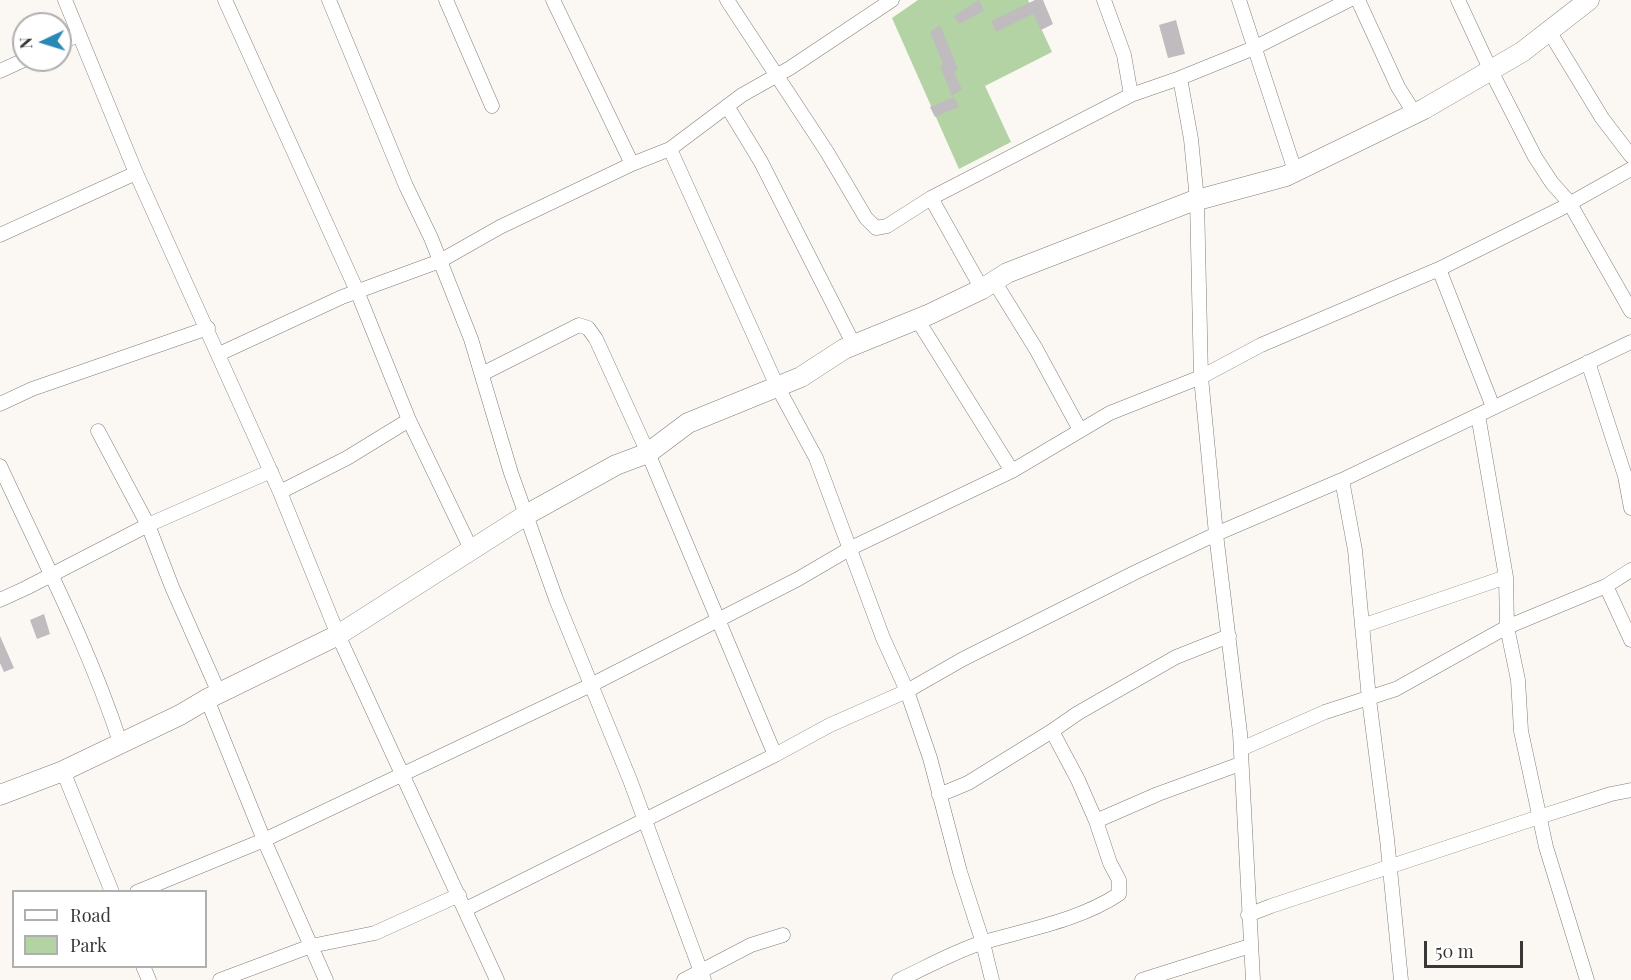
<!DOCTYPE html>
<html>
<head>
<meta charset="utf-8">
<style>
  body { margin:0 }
  #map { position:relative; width:1631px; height:980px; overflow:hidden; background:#fbf7f3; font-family:"Playfair Display",serif }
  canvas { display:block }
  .legend { position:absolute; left:12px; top:890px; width:195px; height:78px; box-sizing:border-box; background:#fff; border:2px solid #b0afaf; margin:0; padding:8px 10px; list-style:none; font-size:18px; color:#393837 }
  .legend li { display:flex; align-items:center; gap:12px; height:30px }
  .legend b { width:30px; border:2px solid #b0afaf }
  .north { position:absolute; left:12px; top:12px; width:60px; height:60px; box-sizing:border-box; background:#fff; border:2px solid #b0afaf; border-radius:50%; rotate:266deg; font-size:16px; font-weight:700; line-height:24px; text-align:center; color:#393837 }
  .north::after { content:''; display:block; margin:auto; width:21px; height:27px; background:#288ab4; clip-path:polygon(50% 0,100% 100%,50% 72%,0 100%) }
  .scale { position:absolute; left:1424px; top:941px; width:99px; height:27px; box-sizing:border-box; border:3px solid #393837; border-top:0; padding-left:8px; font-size:18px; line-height:21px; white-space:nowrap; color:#393837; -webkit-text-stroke:4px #fff; paint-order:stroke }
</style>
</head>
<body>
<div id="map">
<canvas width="1631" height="980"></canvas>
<ul class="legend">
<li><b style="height:8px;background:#fff"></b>Road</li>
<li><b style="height:16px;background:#b4d3a4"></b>Park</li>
</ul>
<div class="north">N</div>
<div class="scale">50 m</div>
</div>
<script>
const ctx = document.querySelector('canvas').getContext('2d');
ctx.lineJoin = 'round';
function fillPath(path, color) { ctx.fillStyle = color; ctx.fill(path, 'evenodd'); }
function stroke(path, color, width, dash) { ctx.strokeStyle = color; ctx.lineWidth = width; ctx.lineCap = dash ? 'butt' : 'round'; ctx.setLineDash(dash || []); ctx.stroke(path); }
fillPath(new Path2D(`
  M918,0H1028L1052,52L985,86L1011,142L959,169L892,18Z`), '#b4d3a4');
fillPath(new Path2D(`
  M979,0L984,11L959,24L954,16Z
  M1035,0H1043L1053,24L1041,30L1033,14L996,32L991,21Z
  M1176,20L1185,54L1168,58L1159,25Z
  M940,25L958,69L954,72L962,89L952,96L940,66L943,64L930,32Z
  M954,97L959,107L935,117L930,107Z
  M44,614L50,634L37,639L30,620Z
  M0,636L14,668L4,672L0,663Z`), '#bfbbbe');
const street = new Path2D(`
  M65,0L136,173L280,492L338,635L497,980
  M225,0L357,291L409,420L471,549
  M329,0L406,186L431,238L471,339L511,473L556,599L630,780L704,980
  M446,0L492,106
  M553,0L632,164
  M727,0L827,152L866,218L876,228L887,226L931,198L1131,95L1180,78L1254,48L1349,0
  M1104,0L1124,55L1131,95
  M1239,0L1295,171
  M1358,0L1398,87L1415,114
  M1458,0L1491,71L1535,157L1552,183L1569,202L1631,311
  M1549,31L1602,118L1631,156
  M60,43L78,35
  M0,71L24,60
  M1180,78L1191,139L1197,200L1201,377L1216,534L1240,733L1253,980
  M727,106L761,162L854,345
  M670,149L777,386L816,458L883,638L907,691L930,758L960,872L983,943L992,980
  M931,198L982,289
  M0,235L136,173
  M1439,269L1493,407
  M994,281L1036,349L1080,430
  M917,319L1012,471
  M219,354L342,297L440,261L500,227L632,164L670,149L742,95L790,68L892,0
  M1588,362L1625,476L1631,508
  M482,374L579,325L588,328L596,339L648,453L775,755
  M0,404L32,389L208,328
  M1478,415L1506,577L1507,627L1518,680L1521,731L1546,847L1587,980
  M98,431L148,525L172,587L219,693
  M0,466C42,557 89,647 120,742
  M1342,480L1355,550L1369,699L1387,839L1401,980
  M280,492L347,458L409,420
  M1606,586L1631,640
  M0,600L26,588L148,525L271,471
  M1362,626L1506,577
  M207,699L264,840L326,980
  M1241,749L1325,712L1396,689L1507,627L1606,586L1631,570
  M63,771L112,892
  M939,795L968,783L1052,731L1078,713L1176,657L1229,636
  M1096,821L1158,794L1240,764
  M137,892L264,840L591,685L798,579L851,548L1012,471L1110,413L1201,377L1261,345L1439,269L1560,209L1631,169
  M466,909L775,755L830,725L907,691L963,659L1136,572L1216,534L1342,480L1631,342
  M1248,915L1271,906L1539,817L1611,794L1631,790
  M143,966L149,980
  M220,980L311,946L375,933L459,895
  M684,980L751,945L783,935
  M899,980C927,967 955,951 984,942C1029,929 1080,920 1119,894V880L1110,863L1096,821L1078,780L1052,731
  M1142,980L1250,946`);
const secondary = new Path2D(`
  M0,795L63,771L180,715L207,699L338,635L526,515L616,465L648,453L688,423L801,377L844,349L930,314L982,289L1007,273L1190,202L1286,176L1424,109L1522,52L1589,0`);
stroke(street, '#807d79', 15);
stroke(secondary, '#807d79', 21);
stroke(street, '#fff', 14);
stroke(secondary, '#fff', 20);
</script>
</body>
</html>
